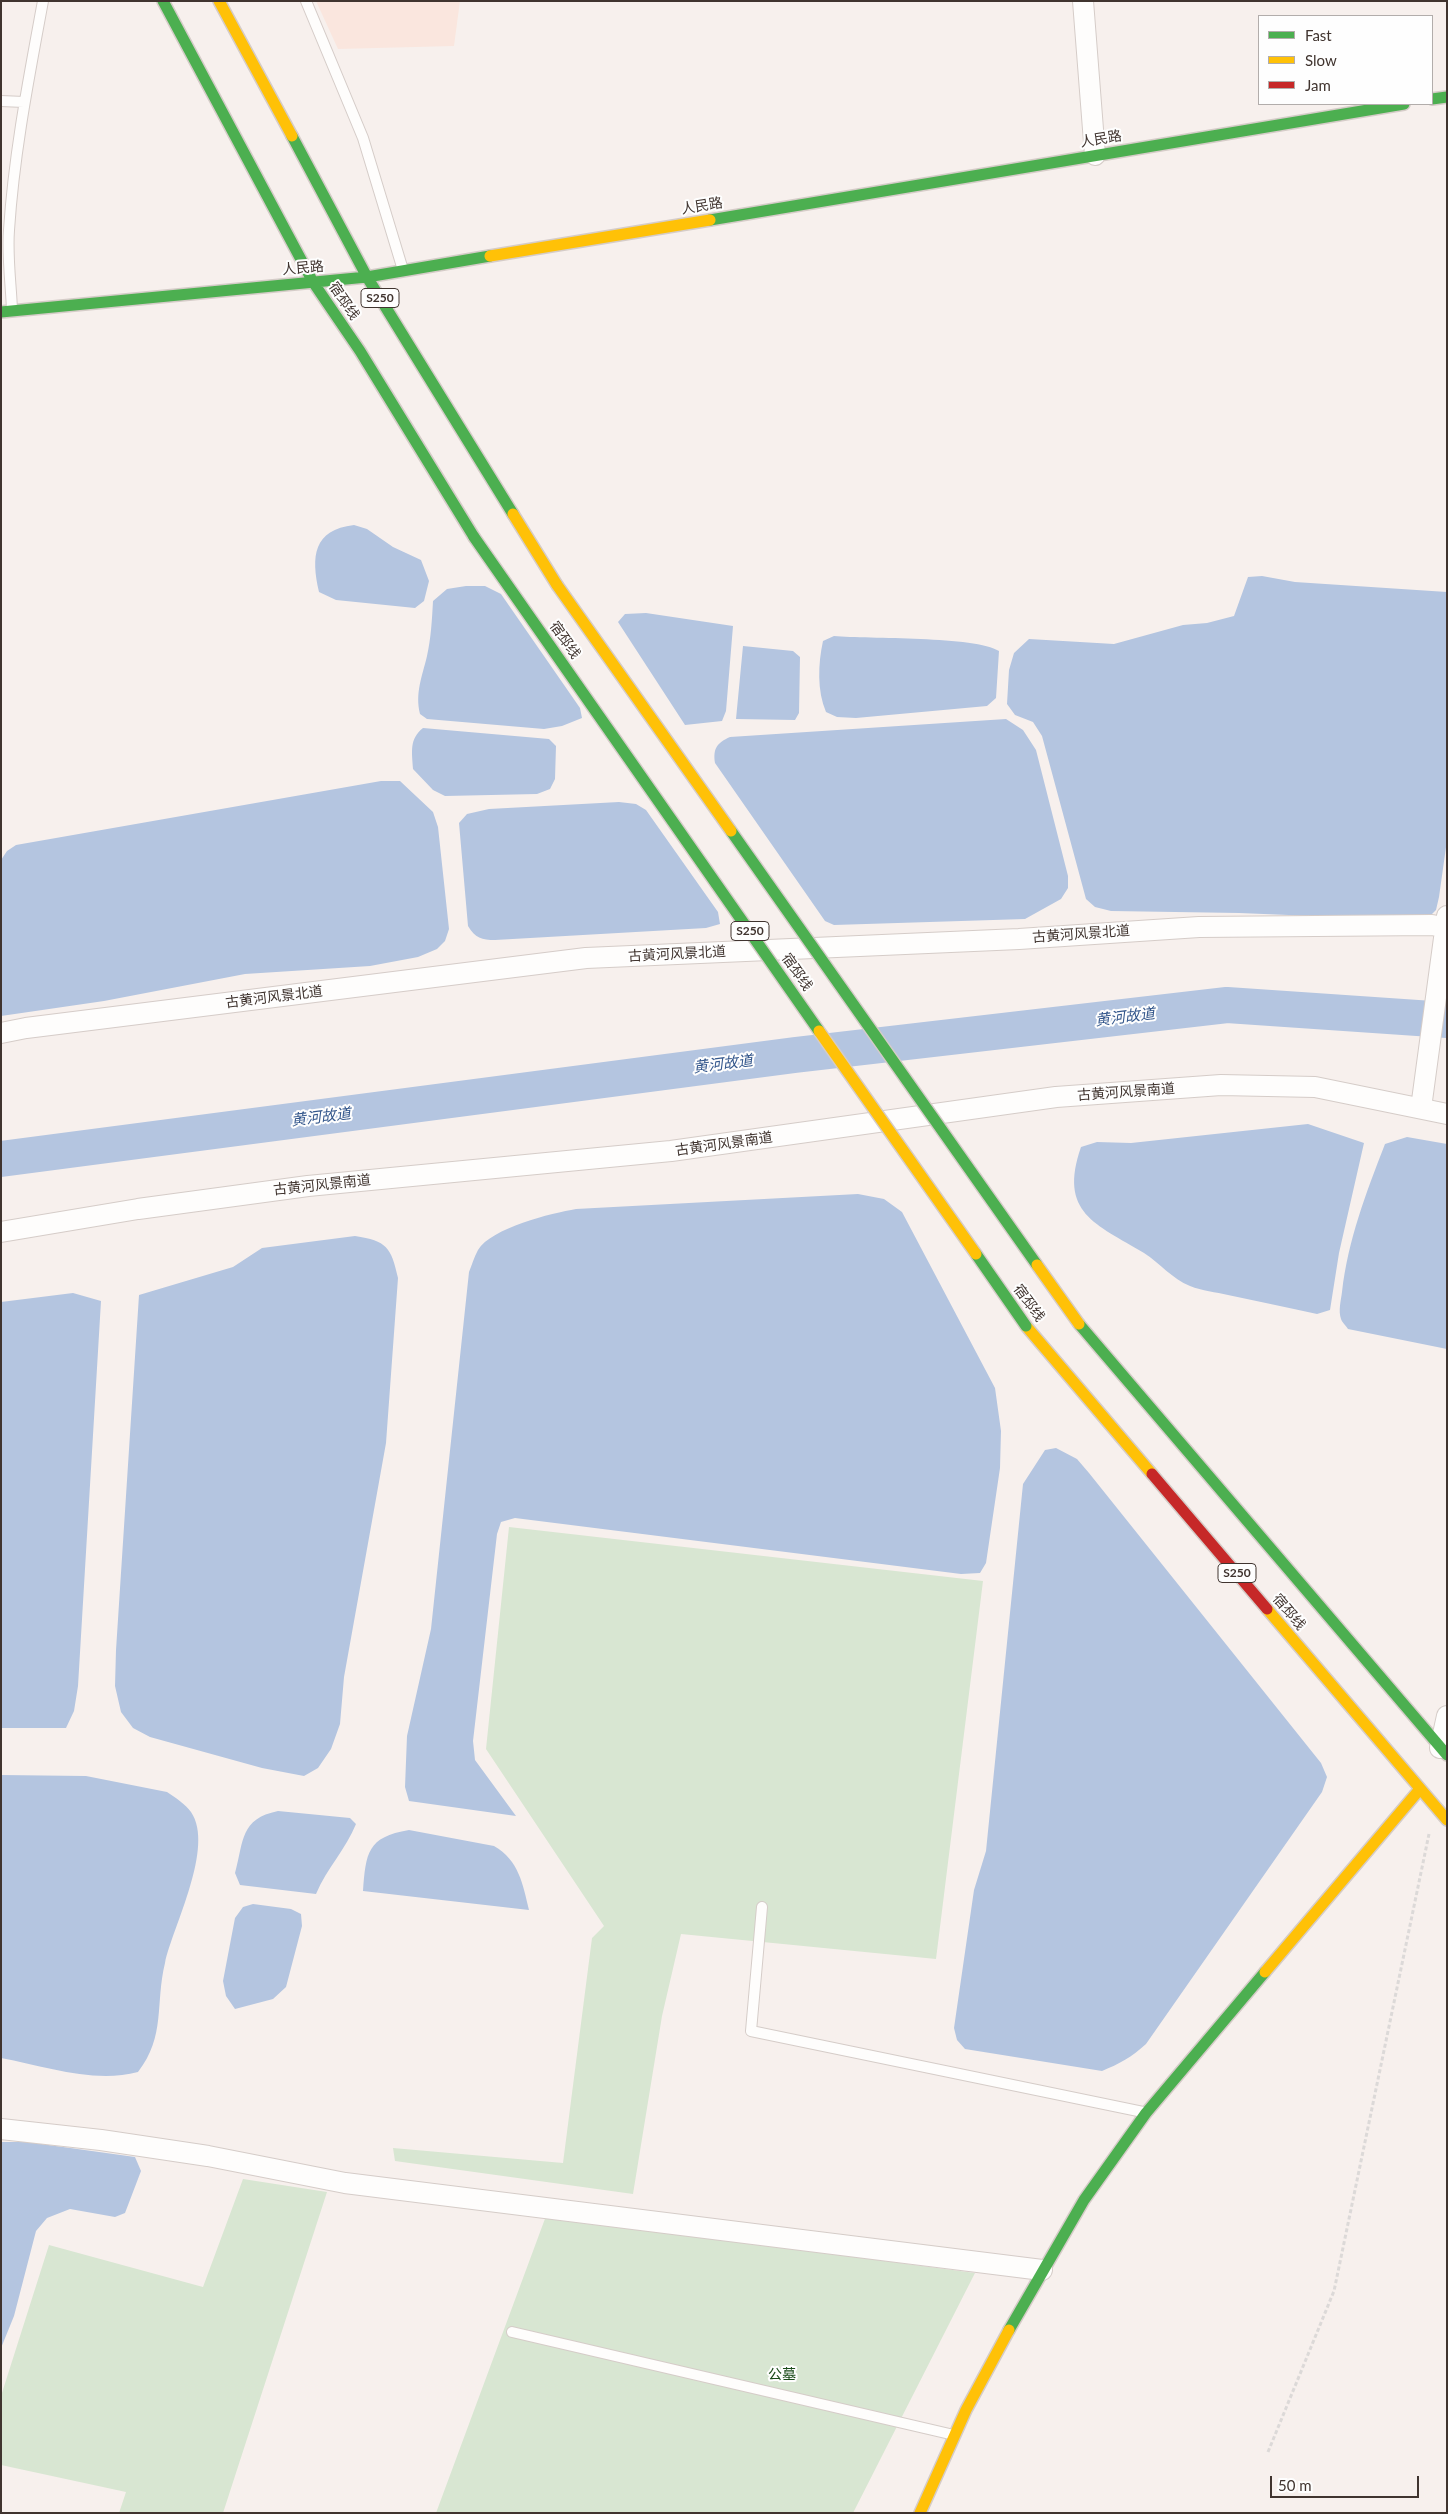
<!DOCTYPE html>
<html>
<head>
<meta charset="utf-8">
<style>
  body { margin:0 }
  #map { position:relative; width:1448px; height:2514px; overflow:hidden; background:#f7f0ed; font-family:Lato,sans-serif }
  canvas { display:block }
  .frame { position:absolute; inset:0; border:2px solid #40342f; pointer-events:none }
  .legend { position:absolute; left:1258px; top:15px; width:175px; height:90px; box-sizing:border-box; background:#fefefe; border:1px solid #b2adab; margin:0; padding:6px 9px; list-style:none; font-size:15px; color:#40342f }
  .legend li { display:flex; align-items:center; gap:10px; height:25px }
  .legend b { width:25px; border:1px solid #b2adab }
  .scale { position:absolute; left:1270px; top:2476px; width:149px; height:22px; box-sizing:border-box; border:2px solid #40342f; border-top:0; padding-left:6px; font-size:15px; line-height:18px; white-space:nowrap; color:#40342f; -webkit-text-stroke:4px #fefefe; paint-order:stroke }
</style>
</head>
<body>
<div id="map">
<canvas width="1448" height="2514"></canvas>
<div class="frame"></div>
<ul class="legend">
<li><b style="height:6px;background:#4caf50"></b>Fast</li>
<li><b style="height:6px;background:#ffc107"></b>Slow</li>
<li><b style="height:6px;background:#c62828"></b>Jam</li>
</ul>
<div class="scale">50 m</div>
</div>
<script>
const ctx = document.querySelector('canvas').getContext('2d');
ctx.lineJoin = 'round';
function fillPath(path, color) { ctx.fillStyle = color; ctx.fill(path, 'evenodd'); }
function stroke(path, color, width, dash) { ctx.strokeStyle = color; ctx.lineWidth = width; ctx.lineCap = dash ? 'butt' : 'round'; ctx.setLineDash(dash || []); ctx.stroke(path); }
function label(font, color, halo, rows, align = 'center') {
  ctx.font = font + ' Lato,"Noto Sans SC",sans-serif'; ctx.lineWidth = 4; ctx.setLineDash([]); ctx.textBaseline = 'middle'; ctx.strokeStyle = halo; ctx.fillStyle = color; for (const [text, x, y, turn = 0] of rows) {
    ctx.save(); ctx.translate(x, y); ctx.rotate((+turn || 0) * Math.PI / 180); ctx.textAlign = isNaN(turn) ? turn : align; if (halo) ctx.strokeText(text, 0, 0); ctx.fillText(text, 0, 0); ctx.restore();
  }
}
fillPath(new Path2D(`
  M316,1H460L454,46L338,49Z`), '#fae6de');
fillPath(new Path2D(`
  M509,1527L983,1581L936,1959L681,1934L662,2016L633,2194L395,2161L393,2148L563,2163L592,1938L604,1926L486,1749Z
  M243,2179L327,2192L223,2513H119L126,2492L1,2465V2396L49,2245L203,2287Z
  M546,2216L975,2273L853,2513H436Z`), '#d8e6d2');
fillPath(new Path2D(`
  M354,525L367,529L393,547L421,560L429,581L424,601L415,608L336,600L319,592C311,556 313,530 354,525Z
  M1262,576L1295,582L1447,592V840L1439,897L1436,910L1428,918L1412,920L1239,913L1111,911L1095,907L1086,899L1042,736L1033,722L1015,715L1007,704L1009,670L1014,653L1029,639L1114,644L1183,625L1207,623L1234,616L1248,577Z
  M466,586H485L501,594L580,708L582,718L562,726L544,729L427,719L420,714C415,693 422,677 427,656C431,638 432,620 433,601L447,589Z
  M646,613L733,626L726,711L722,721L685,725L618,622L625,614Z
  M834,636C868,639 976,636 999,651L996,698L987,706L856,718L837,717L826,712C817,691 818,664 823,641Z
  M743,646L793,651L800,657L799,713L795,720L736,719Z
  M1006,719L1023,730L1036,750L1068,876V888L1061,899L1025,919L834,925L825,921L715,763C713,748 717,743 730,737Z
  M423,728L549,739L556,746L555,779L550,789L537,794L445,796L433,790L413,769C412,752 409,739 423,728Z
  M381,781H400L433,812L438,827L449,929L445,941L437,949L418,957L370,966L245,974L104,1001L1,1016V860L7,851L16,845Z
  M619,802L636,804L646,810L718,912L720,924L706,928L495,940C482,940 475,938 468,926L459,823L467,814L489,809Z
  M1308,1124L1364,1143L1339,1253L1330,1310L1317,1314C1288,1308 1258,1301 1228,1295C1216,1292 1202,1291 1190,1286C1172,1279 1160,1263 1144,1253C1096,1224 1058,1213 1081,1147L1097,1142L1131,1143Z
  M1407,1137L1447,1144V1349L1348,1329C1346,1326 1342,1322 1341,1319C1338,1311 1341,1300 1342,1292C1348,1240 1366,1193 1385,1144Z
  M858,1194L884,1199L902,1212L995,1388L1001,1431L1000,1468L986,1563L980,1573L961,1574L515,1518L501,1522L497,1534L473,1741L475,1760L516,1816L409,1801L405,1787L407,1736L431,1629L469,1272C472,1265 474,1257 478,1250C491,1228 552,1213 576,1209Z
  M355,1236C387,1241 391,1247 398,1278L386,1443L344,1677L340,1724L331,1749L318,1768L304,1776L262,1768L150,1737L133,1728L121,1712L115,1686L116,1650L139,1295L233,1267L262,1248Z
  M73,1293L101,1301L78,1686L74,1711L66,1728H1V1302Z
  M1056,1448L1077,1459L1089,1473L1321,1763L1327,1777L1322,1792L1146,2044C1132,2057 1119,2064 1102,2071L965,2049L957,2040L954,2028L974,1890L986,1851L1023,1484L1045,1450Z
  M1,1775L86,1776L167,1792C176,1798 185,1804 191,1812C215,1847 173,1926 165,1963C155,2004 166,2036 138,2072C94,2084 45,2066 1,2058Z
  M278,1811L350,1818L356,1824C346,1849 327,1868 316,1894L240,1885L235,1873C244,1840 240,1819 278,1811Z
  M409,1830L494,1846C519,1860 523,1885 529,1910L363,1891C366,1853 367,1837 409,1830Z
  M253,1904L291,1909L301,1914L302,1926L286,1987L273,1999L235,2009L226,1996L223,1981L235,1918L243,1907Z
  M1,2142H27L135,2157L141,2171L125,2213L115,2217L70,2209L47,2218L36,2231L14,2316L1,2348Z`), '#b4c5e0');
stroke(new Path2D(`
  M1,1159L795,1055L1227,1005L1447,1020`), '#b4c5e0', 36);
const lane = new Path2D(`
  M306,1L363,138L403,270
  M1,101L24,102
  M12,310C11,284 7,256 9,230C14,153 29,77 43,1
  M762,1907L751,2031L1143,2112
  M512,2332L954,2435`);
const street = new Path2D(`
  M1083,1L1095,155
  M1,1033L26,1028L586,958L1019,939L1199,927L1432,925L1447,928
  M1421,1108L1447,916
  M1,1232L138,1209L308,1186L671,1151L1056,1097L1221,1085L1315,1087L1447,1114
  M1440,1748L1447,1716
  M1,2129L101,2140L208,2156L345,2183L1042,2270`);
const fast = new Path2D(`
  M163,1L313,282L360,351L474,537
  M1432,99L1447,97
  M292,136L367,277L513,514
  M710,220L1404,104
  M1,312L367,277L490,256
  M1079,1324L1447,1755
  M1009,2330L1084,2200L1146,2113L1265,1972`);
const slow = new Path2D(`
  M219,1L292,136
  M490,256L710,220
  M513,514L557,585
  M1026,1326L1152,1474
  M1267,1609L1447,1820
  M1265,1972L1420,1789
  M920,2513L966,2410L1009,2330`);
const jam = new Path2D(`
  M1152,1474L1267,1609`);
stroke(lane, '#d5ccc8', 12);
stroke(street, '#d5ccc8', 22);
stroke(fast, '#d5ccc8', 14);
stroke(slow, '#d5ccc8', 14);
stroke(jam, '#d5ccc8', 14);
stroke(new Path2D(`
  M1268,2452L1334,2291L1429,1834`), '#dcd9d8', 3, [4, 2.5]);
stroke(lane, '#fefdfc', 10);
stroke(street, '#fefdfc', 20);
stroke(fast, '#4caf50', 11);
stroke(slow, '#ffc107', 11);
stroke(jam, '#c62828', 11);
const fastBridge = new Path2D(`
  M474,537L819,1031
  M731,831L1037,1265
  M976,1254L1026,1326`);
const slowBridge = new Path2D(`
  M557,585L731,831
  M819,1031L976,1254
  M1037,1265L1079,1324`);
stroke(fastBridge, '#d5ccc8', 14, []);
stroke(slowBridge, '#d5ccc8', 14, []);
stroke(fastBridge, '#4caf50', 11);
stroke(slowBridge, '#ffc107', 11);
for (const [x, y, w] of [
  [380,298,38],
  [750,931,38],
  [1237,1573,38]
]) { const box = new Path2D(); box.roundRect(x - w / 2, y - 9.5, w, 19, 4); ctx.fillStyle = '#fefefe'; ctx.fill(box); stroke(box, '#40342f', 1); }
label('bold 12px', '#40342f', null, [
  ["S250",380,298],
  ["S250",750,931],
  ["S250",1237,1573]
]);
label('14px', '#40342f', '#fefefe', [
  ["人民路",1101,139,-9],
  ["人民路",702,206,-9],
  ["人民路",303,268,-5],
  ["宿邳线",344,301,56],
  ["宿邳线",565,640,55],
  ["古黄河风景北道",1081,934,-4],
  ["古黄河风景北道",677,954,-3],
  ["宿邳线",797,972,55],
  ["古黄河风景北道",274,997,-7],
  ["古黄河风景南道",1126,1092,-4],
  ["古黄河风景南道",724,1144,-8],
  ["古黄河风景南道",322,1185,-6],
  ["宿邳线",1029,1303,54],
  ["宿邳线",1289,1612,50]
]);
label('14px', '#194a18', '#fefefe', [
  ["公墓",782,2374]
]);
label('italic 15px', '#34578c', '#fefefe', [
  ["黄河故道",1125,1017,-7],
  ["黄河故道",723,1064,-7],
  ["黄河故道",321,1117,-7]
]);
</script>
</body>
</html>
